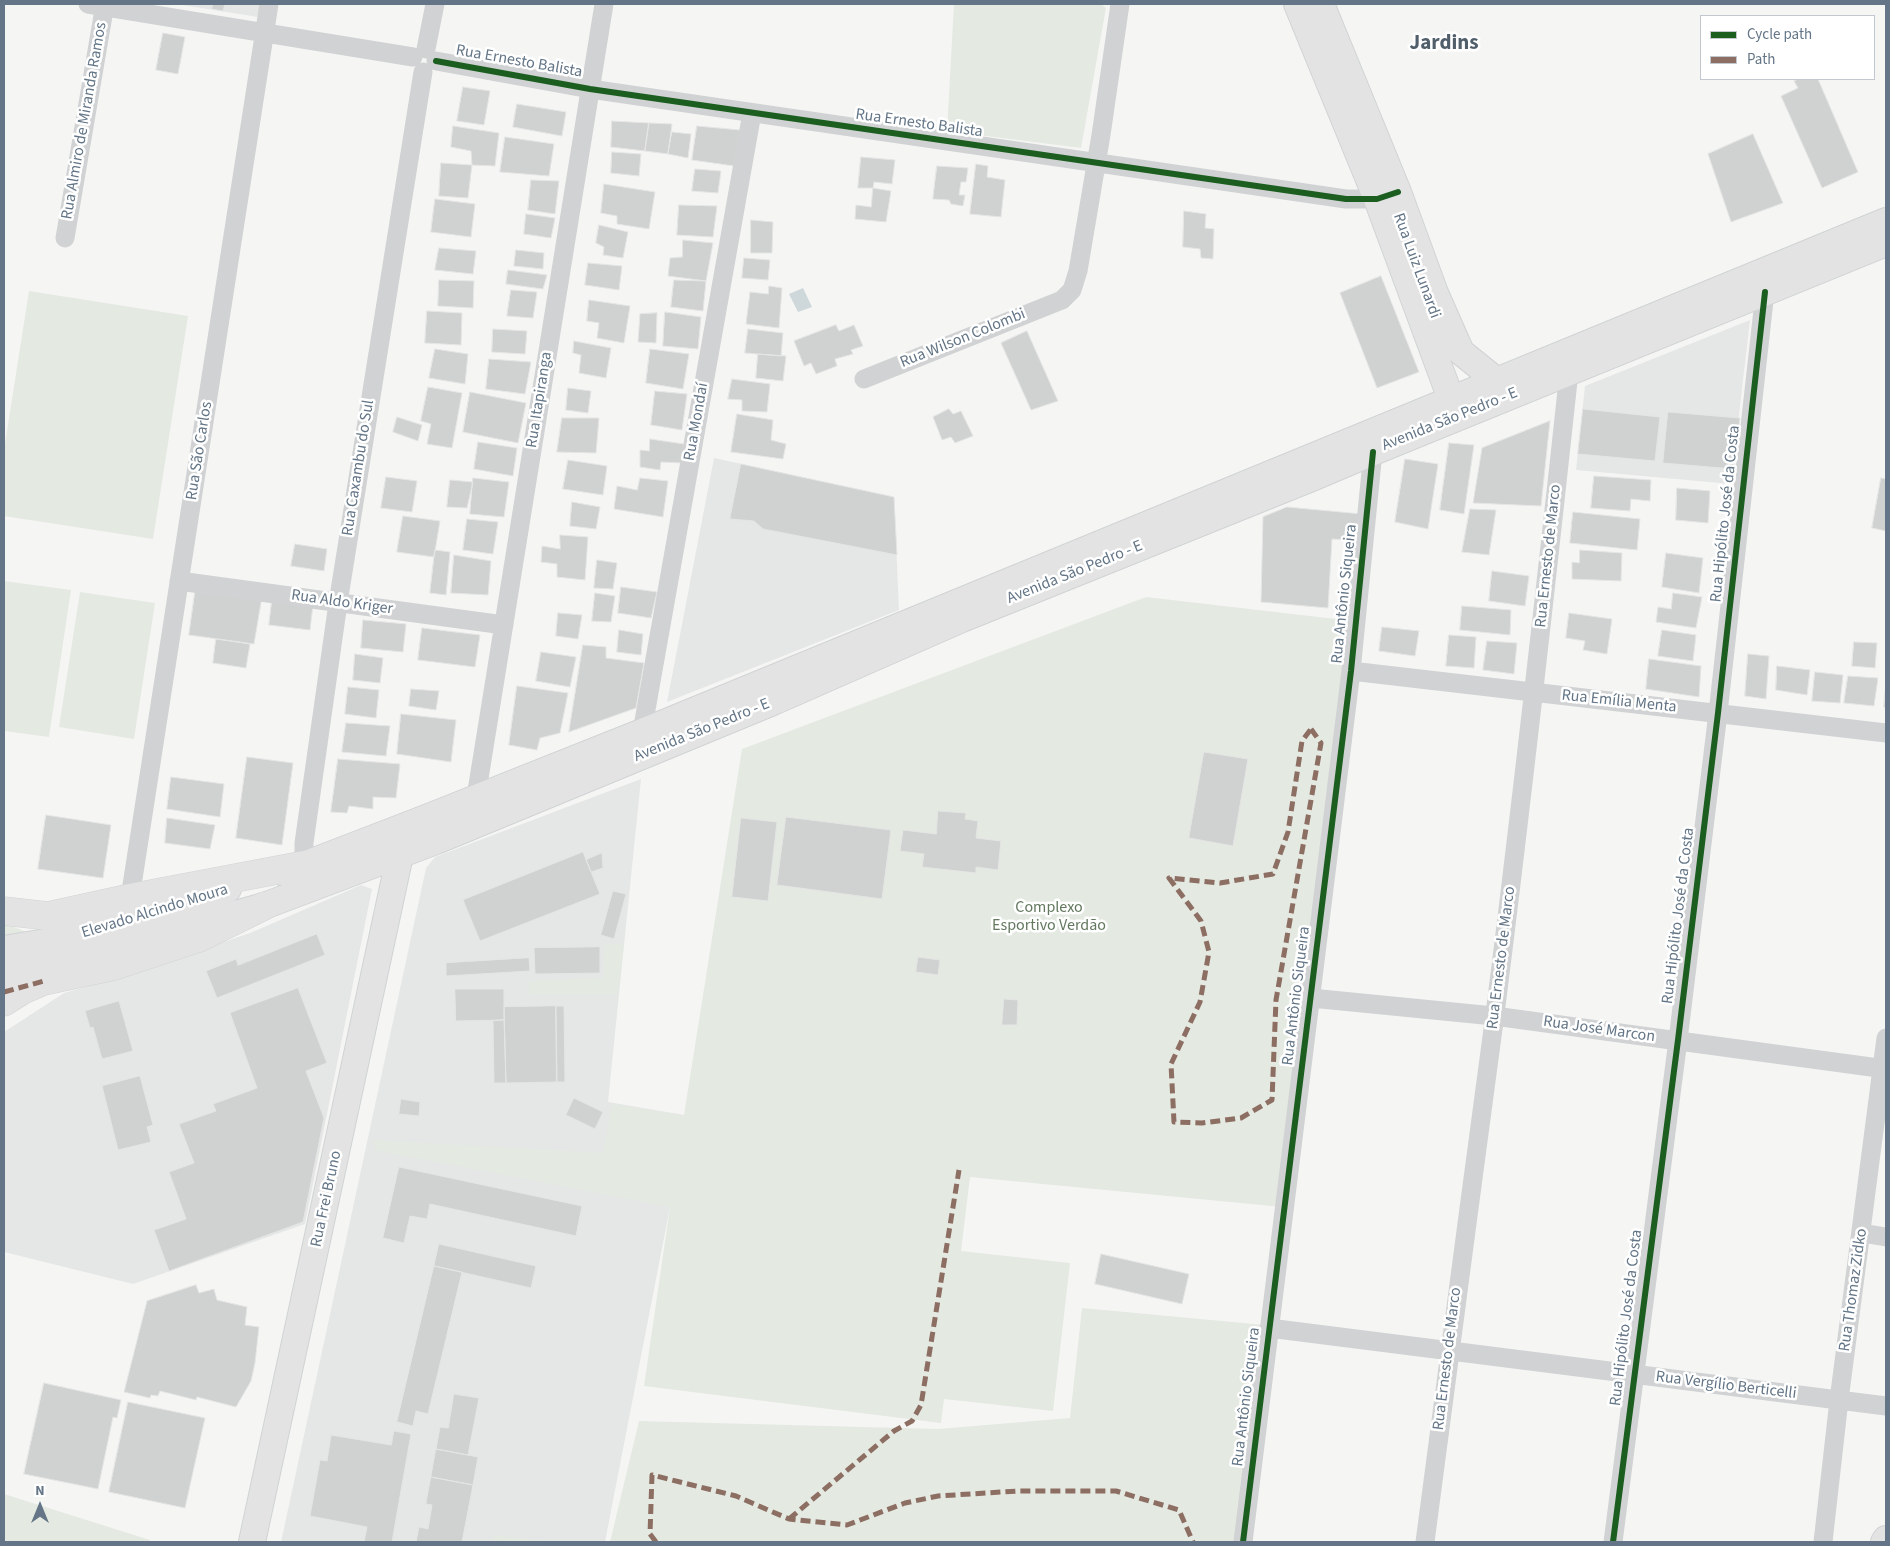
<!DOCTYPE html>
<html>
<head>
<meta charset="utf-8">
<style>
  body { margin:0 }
  #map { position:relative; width:1890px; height:1546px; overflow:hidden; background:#f5f6f4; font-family:"Source Sans 3",sans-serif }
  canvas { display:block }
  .frame { position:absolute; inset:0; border:5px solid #637586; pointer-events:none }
  .legend { position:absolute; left:1700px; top:15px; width:175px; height:65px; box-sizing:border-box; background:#fff; border:1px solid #c1c8cf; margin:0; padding:6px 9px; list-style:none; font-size:15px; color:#637586 }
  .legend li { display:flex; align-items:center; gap:10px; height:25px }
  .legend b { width:25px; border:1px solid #c1c8cf }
  .north { position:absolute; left:15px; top:1481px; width:50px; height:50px; -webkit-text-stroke:4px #fff; paint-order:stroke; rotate:0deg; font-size:14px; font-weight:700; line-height:20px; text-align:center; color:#637586 }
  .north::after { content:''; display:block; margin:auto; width:18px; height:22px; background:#637586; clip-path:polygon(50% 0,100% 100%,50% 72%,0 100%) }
</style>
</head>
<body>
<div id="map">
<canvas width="1890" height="1546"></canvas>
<div class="frame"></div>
<ul class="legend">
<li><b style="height:6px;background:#1b5e20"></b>Cycle path</li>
<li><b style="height:6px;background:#8d6e63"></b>Path</li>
</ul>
<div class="north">N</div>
</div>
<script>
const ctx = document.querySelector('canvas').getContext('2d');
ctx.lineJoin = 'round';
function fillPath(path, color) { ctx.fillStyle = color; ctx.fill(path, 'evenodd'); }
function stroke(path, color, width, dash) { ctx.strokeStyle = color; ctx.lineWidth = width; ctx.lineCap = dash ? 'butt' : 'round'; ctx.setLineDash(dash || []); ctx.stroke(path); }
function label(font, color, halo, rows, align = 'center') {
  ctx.font = font + ' "Source Sans 3",sans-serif'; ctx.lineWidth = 5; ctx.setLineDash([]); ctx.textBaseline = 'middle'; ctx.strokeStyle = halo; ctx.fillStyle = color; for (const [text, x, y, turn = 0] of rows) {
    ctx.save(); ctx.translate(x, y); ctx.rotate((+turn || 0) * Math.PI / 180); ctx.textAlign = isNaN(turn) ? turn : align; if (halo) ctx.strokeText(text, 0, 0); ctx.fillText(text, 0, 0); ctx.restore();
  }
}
fillPath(new Path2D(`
  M176,4H260L258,17Z
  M1750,320L1731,484L1576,470L1585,386Z
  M714,458L894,497L899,610L667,702Z
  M641,779L608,1102L684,1115L670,1207L605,1542H281L426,868L435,857Z
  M361,885L372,889L305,1224L133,1284L4,1252V1032L64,993L120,977L250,933Z`), '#e5e7e6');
fillPath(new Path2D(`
  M954,4H1101L1106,8L1081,148L947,131Z
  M29,291L188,316L153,539L4,516V450Z
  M4,581L71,590L49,737L4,731Z
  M80,592L155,603L134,739L59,727Z
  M1146,597L1353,621L1282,1207L970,1177L961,1251L1070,1263L1053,1411L944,1399L941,1423L644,1386L670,1207L375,1150L374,1140L603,1153L612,1104L684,1115L742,749Z
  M4,923L34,935L4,941Z
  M624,943L618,994L529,995V981L603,978L605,945Z
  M1082,1308L1265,1325L1237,1542H610L639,1421L938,1429L1070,1418Z
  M4,1494L150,1540L149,1542H4Z
  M495,1535L550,1542H492Z`), '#e4e9e2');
fillPath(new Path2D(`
  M803,288L812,307L798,312L789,294Z`), '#ced7da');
const building = new Path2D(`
  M213,4H225L223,11L212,9Z
  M163,33L185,37L178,74L156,70Z
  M1799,79H1818L1858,172L1822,188L1781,96L1798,88L1794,81Z
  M463,87L490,91L484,125L457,121Z
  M517,104L566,112L562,136L513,127Z
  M612,121L649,123L645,151L611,147Z
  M649,123L672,124L668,154L645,151Z
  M453,126L499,133L495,166L472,165L471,151L451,147Z
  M697,126L740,130L734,166L692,160Z
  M672,132L691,134L688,158L668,154Z
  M1753,134L1783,203L1731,222L1708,154Z
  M505,137L554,144L549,176L500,172Z
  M612,152L641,154L639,176L611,173Z
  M861,157L895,160L892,184L874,182L873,188H858Z
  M441,163L472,165L468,198L439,196Z
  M976,164L988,166L987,177L1005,180L1001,217L970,214Z
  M937,166L968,168L966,182H961L959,195H965L963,206L951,204L949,200L933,199Z
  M695,169L721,171L718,193L692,191Z
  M531,180L559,181L555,214L528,210Z
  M604,184L655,192L649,229L617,224V216L601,213Z
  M873,188L891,191L886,222L855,219L856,205L871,207Z
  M435,199L475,204L471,237L431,232Z
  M679,205L717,206L713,237L677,235Z
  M1184,211L1206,214L1205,228L1214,229L1213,259L1201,258L1200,249L1183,247Z
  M526,214L555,218L551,238L524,234Z
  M751,220L773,222L772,253H751Z
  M599,225L628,232L623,258L603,255L604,247L596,243Z
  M683,240L713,243L706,281L668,276L670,258L682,257Z
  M439,248L476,251L473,274L435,270Z
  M516,250L544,253L543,269L514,266Z
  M744,258L770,260L768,280L742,278Z
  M588,263L622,266L619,290L585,285Z
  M508,270L547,275L543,289L506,284Z
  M1381,276L1419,372L1377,388L1340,293Z
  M439,280L474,281L473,308L438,306Z
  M674,280L706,281L703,311L671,307Z
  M769,286L782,288L779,328L746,324L750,292L768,294Z
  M511,290L537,292L533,318L507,316Z
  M589,300L630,306L624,343L597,338L599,323L587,321Z
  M427,311L462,313L461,345L425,343Z
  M665,312L701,317L698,349L663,346Z
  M657,313L656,343L638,342L640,314Z
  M836,325L839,331L854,325L863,346L851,350L853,354L835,359L837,366L816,374L811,363L804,366L794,341Z
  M493,329L527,331L525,354L492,352Z
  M748,329L783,333L781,356L745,353Z
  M1027,331L1058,401L1031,410L1001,343Z
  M574,341L611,348L606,378L579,373L581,355L573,353Z
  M435,349L468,354L465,384L429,378Z
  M650,349L689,354L683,389L646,383Z
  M758,354L786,356L783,381L756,378Z
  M489,359L531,362L525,394L486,389Z
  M732,379L770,384L767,412L742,411V400L728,399Z
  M428,387L462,393L452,448L427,444L431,424L421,421Z
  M568,388L591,391L588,413L566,410Z
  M655,391L687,394L682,430L651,425Z
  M470,392L526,403L518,443L463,432Z
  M949,409L953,414L961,411L973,436L955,443L951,437L942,440L933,417Z
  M1583,409L1660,417L1655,461L1578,454Z
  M1668,412L1740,418L1733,469L1663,463Z
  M737,414L773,420L771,440L786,444L783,459L731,452Z
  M397,417L422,425L418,441L393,432Z
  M562,418H599L596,453L557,452Z
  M1550,421L1541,506L1473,503L1482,448Z
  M650,439L684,444L682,463L661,462L660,470L640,467V450L649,451Z
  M478,442L517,448L513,476L474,469Z
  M1449,443L1474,445L1464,514L1440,510Z
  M1405,459L1438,464L1428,529L1395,522Z
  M568,460L607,466L603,495L563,489Z
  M741,464L894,497L897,555L763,529L754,521L730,519Z
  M1594,476L1651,480L1650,501L1631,499L1630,511L1591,508Z
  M386,477L417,481L412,512L381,508Z
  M473,478L509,482L504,517L470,514Z
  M640,478L668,481L663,517L614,509L617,486L637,490Z
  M1881,478L1886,479V531L1872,528Z
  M450,480L473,482L467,508L447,507Z
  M1677,488L1710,491L1708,523L1676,520Z
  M572,502L600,507L596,529L570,526Z
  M1287,507L1362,514L1361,541L1332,539L1328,608L1261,602L1263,517Z
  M1470,509L1496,510L1489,555L1462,552Z
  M1573,512L1640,519L1637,550L1570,543Z
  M403,516L440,521L434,557L397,552Z
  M467,519L498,522L493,554L463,550Z
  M560,535L588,537L585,580L557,577V564L541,562L542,546L560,549Z
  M295,544L327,549L324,571L291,566Z
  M435,550L450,552L446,595L430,593Z
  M1580,550L1622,553L1621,581L1572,579V562L1579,563Z
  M1666,553L1703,558L1699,593L1662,587Z
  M454,555L491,561L488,595L451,593Z
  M597,560L617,563L613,589L594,588Z
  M1492,571L1529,576L1525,606L1489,601Z
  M196,585L262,597L254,644L189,635Z
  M621,587L657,592L651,618L618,613Z
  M595,593L615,596L611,622L592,621Z
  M1673,593L1702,597L1696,628L1656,622L1658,607L1671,609Z
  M272,600L313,605L310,630L269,625Z
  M1462,606L1511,610L1510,635L1460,630Z
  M558,613L582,615L578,639L556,636Z
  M1569,613L1612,619L1607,654L1583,650L1585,641L1566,638Z
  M363,620L406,624L403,652L361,648Z
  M1382,627L1419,631L1415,656L1379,651Z
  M422,628L480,635L475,667L418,660Z
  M619,630L643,634L641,655L617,652Z
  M1662,630L1696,635L1693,661L1658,656Z
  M1449,635L1476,637L1474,668L1446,666Z
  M216,639L250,644L246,668L213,663Z
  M1487,641L1517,643L1514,674L1483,670Z
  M1854,642L1877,643L1875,668L1852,666Z
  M583,645L606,647V658L644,663L636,708L569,732Z
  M541,652L576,657L570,687L536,681Z
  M355,654L383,658L380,683L353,680Z
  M1748,654L1769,656L1766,699L1745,696Z
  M1649,659L1701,666L1699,697L1646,689Z
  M1777,666L1810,670L1807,695L1776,690Z
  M1815,672L1843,675L1840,703L1812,701Z
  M1848,676L1878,678L1874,706L1844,703Z
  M1886,683V707H1884Z
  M517,686L568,693L560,733L540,738L537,750L509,745Z
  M348,687L379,690L376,718L345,714Z
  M411,689L439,691L436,710L409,706Z
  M401,714L456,720L451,762L397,754Z
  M346,723L390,726L386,756L342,752Z
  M1204,752L1248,759L1233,846L1189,838Z
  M247,757L293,763L282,845L236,838Z
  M338,759L400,764L396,798L373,797V809L349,806L347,813L331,812Z
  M171,777L224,784L220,817L167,809Z
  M938,811L966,813L965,819L978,821L976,838L1001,841L998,870L976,867V873L922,867L924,854L900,851L903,830L936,834Z
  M46,815L111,825L103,878L38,869Z
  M786,817L891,830L882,899L777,885Z
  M167,818L215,825L210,849L165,843Z
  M741,818L777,822L768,901L732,897Z
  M583,852L600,894L480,941L463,900Z
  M602,853L603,868L591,872L586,860Z
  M613,891L626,894L614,939L601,935Z
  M317,934L325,955L217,998L206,971L236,959L238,965Z
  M600,947V973L535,974L534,948Z
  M918,957L940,960L938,975L916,972Z
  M529,958L530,971L446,976V963Z
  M298,988L327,1063L306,1071L324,1118L303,1222L169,1271L154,1230L186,1219L169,1172L194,1163L179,1124L216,1111L213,1104L257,1088L230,1013Z
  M455,989H504V1020L456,1021Z
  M1004,999L1018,1000L1017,1025H1002Z
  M119,1001L133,1051L102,1059L93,1027L90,1028L85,1011Z
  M556,1006L557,1082L506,1083L504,1007Z
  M556,1006H564L565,1082H557Z
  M504,1020L506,1083H494L493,1021Z
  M140,1076L153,1125L147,1127L151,1142L118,1150L102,1086Z
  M574,1098L603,1112L595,1129L566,1115Z
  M401,1099L420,1102L419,1116L399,1114Z
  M399,1167L582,1206L576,1236L430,1204L427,1219L410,1216L404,1243L383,1238Z
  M439,1244L536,1266L531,1288L434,1266Z
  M1101,1254L1189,1274L1182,1304L1095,1284Z
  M434,1266L462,1272L428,1414L416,1411L413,1426L397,1422Z
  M196,1285L199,1293L214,1289L217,1300L247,1307L245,1325L259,1327L255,1363L251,1381L236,1407L197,1397L196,1400L160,1391L158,1396L151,1395L150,1398L124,1392L147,1301Z
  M44,1383L121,1400L117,1418L113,1417L98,1489L24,1474Z
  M454,1394L479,1398L468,1455L436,1449L440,1427L448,1428Z
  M128,1402L205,1418L185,1508L109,1492Z
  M394,1431L411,1434L392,1542H364L367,1527L310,1516L320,1460L327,1461L331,1435L391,1445Z
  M436,1449L478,1457L473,1485L431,1477Z
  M431,1477L473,1485L462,1542H416L419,1527L428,1529L432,1505L426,1504Z`);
fillPath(building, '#d0d2d2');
stroke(building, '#e4e5e4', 1);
const secondary = new Path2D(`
  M1297,4L1377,199L1451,399
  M1321,4L1398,192L1435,293L1461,352L1497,381
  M282,872L304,865L426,818L642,732L1886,221
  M4,949L87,935L228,889
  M4,972L89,955L264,906L436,841L773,702L962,619L1312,478L1373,452L1886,243
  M252,1542L400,855
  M1884,1542L1886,1539`);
const highway = new Path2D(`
  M4,911L48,916L130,898L304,865
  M4,1002L23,990L44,981L114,966L199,938L264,906`);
stroke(secondary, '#d0d3d4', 28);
stroke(highway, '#d1d3d3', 29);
stroke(new Path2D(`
  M88,4L413,57
  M426,49L435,4
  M436,61L590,89L1346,199H1377L1386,196
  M65,238L105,4
  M864,379L1062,300L1072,290L1078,271L1101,135L1120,4
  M179,581L504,625
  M1351,671L1886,733
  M642,732L752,113
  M476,797L604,4
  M304,865V843L338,603L423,72
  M130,898L269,4
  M1311,998L1494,1016L1886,1069
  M1862,1233L1886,1237
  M1269,1328L1886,1406
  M1243,1542L1351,671L1373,452
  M1425,1542C1447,1366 1472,1190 1495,1014C1522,800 1546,586 1569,372
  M1613,1542L1678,1040L1718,713L1765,292
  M1823,1542L1839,1400L1886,1038`), '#d1d2d3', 19);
stroke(secondary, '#e3e3e4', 26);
stroke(highway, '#e3e3e4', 28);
stroke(new Path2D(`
  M1311,729L1321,743L1276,1000L1272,1100L1241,1118L1202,1123L1174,1122L1171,1064L1200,1002L1209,952L1201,921L1169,878L1220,883L1273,874L1288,832L1302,741Z
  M4,992L44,981
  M789,1519L894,1431L912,1421L921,1405L959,1170
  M656,1542L650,1534L652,1475L736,1496L789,1519L847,1525L905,1503L938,1496L1018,1491H1116L1179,1510L1193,1542`), '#8d6e63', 5, [10, 5]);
stroke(new Path2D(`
  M436,61L590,89L1346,199H1377L1398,192
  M1243,1542L1351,671L1373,452
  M1613,1542L1678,1040L1718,713L1765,292`), '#1b5e20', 6);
label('16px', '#637586', '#fff', [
  ["Rua Ernesto Balista",519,62,10],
  ["Rua Almiro de Miranda Ramos",85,121,-80],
  ["Rua Ernesto Balista",919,124,8],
  ["Rua Luiz Lunardi",1416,266,70],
  ["Rua Wilson Colombi",963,339,-22],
  ["Rua Itapiranga",540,400,-81],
  ["Avenida São Pedro - E",1450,420,-22],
  ["Rua Mondaí",697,422,-80],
  ["Rua São Carlos",200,451,-81],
  ["Rua Caxambu do Sul",359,468,-81],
  ["Rua Hipólito José da Costa",1726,514,-84],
  ["Rua Ernesto de Marco",1549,556,-84],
  ["Avenida São Pedro - E",1075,573,-22],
  ["Rua Antônio Siqueira",1345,594,-84],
  ["Rua Aldo Kriger",342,603,8],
  ["Rua Emília Menta",1619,702,6],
  ["Avenida São Pedro - E",702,731,-22],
  ["Elevado Alcindo Moura",155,912,-17],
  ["Rua Hipólito José da Costa",1679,916,-83],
  ["Rua Ernesto de Marco",1502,958,-83],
  ["Rua Antônio Siqueira",1297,996,-83],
  ["Rua José Marcon",1599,1030,8],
  ["Rua Frei Bruno",327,1199,-78],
  ["Rua Thomaz Zidko",1854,1290,-82],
  ["Rua Hipólito José da Costa",1627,1318,-83],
  ["Rua Ernesto de Marco",1448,1359,-83],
  ["Rua Vergílio Berticelli",1726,1386,7],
  ["Rua Antônio Siqueira",1247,1397,-83]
]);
label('16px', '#63785e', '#fff', [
  ["Complexo",1049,908],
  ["Esportivo Verdão",1049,926]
]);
label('bold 21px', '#515f6b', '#fff', [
  ["Jardins",1444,44]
]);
</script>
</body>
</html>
